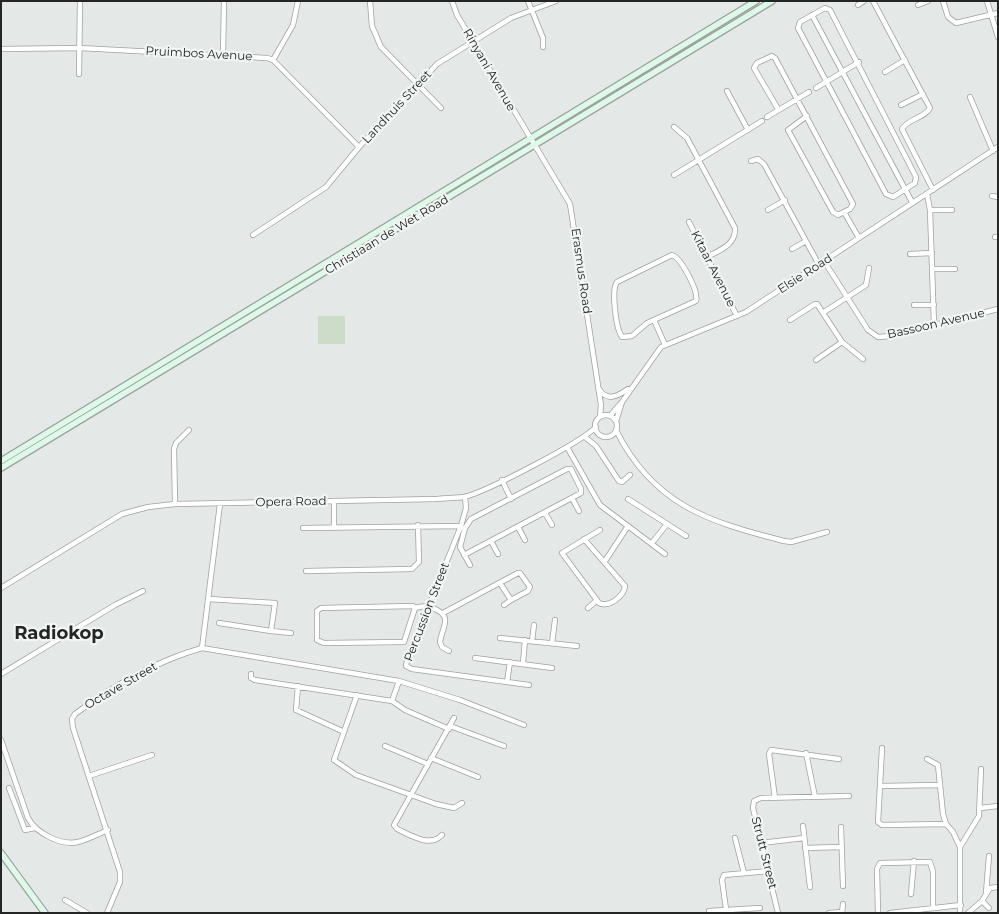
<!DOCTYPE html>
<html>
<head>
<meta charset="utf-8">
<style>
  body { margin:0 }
  #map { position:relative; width:999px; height:914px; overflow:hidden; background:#e4e9e7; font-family:Montserrat,sans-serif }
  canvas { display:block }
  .frame { position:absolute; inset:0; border:2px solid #242525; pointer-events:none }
</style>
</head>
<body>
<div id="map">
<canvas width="999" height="914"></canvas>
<div class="frame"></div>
</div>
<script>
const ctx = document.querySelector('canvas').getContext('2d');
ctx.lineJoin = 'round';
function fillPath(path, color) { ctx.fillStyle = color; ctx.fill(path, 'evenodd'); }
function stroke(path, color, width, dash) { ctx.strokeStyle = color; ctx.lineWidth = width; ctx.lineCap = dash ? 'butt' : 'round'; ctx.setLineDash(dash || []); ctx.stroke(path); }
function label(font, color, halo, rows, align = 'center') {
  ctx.font = font + ' Montserrat,sans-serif'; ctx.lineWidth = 4.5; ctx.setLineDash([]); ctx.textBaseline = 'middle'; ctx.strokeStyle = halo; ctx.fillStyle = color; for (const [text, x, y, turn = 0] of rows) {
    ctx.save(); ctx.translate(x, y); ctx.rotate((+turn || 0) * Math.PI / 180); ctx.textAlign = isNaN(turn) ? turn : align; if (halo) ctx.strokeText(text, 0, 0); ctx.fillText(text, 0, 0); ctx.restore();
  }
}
fillPath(new Path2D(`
  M318,316H345V344H318Z`), '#cddcc9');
const street = new Path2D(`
  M370,1L372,26L381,47L441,108
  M452,1L457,15L570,204L601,405L600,417
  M528,1L543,38V47
  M873,1L930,108C925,118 909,118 902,129L933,190
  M943,1L948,17L956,23L998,13
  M987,1L998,37
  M858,5L864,1
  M918,5L928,1
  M825,8L830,10L916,177L915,183L893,197L886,194L798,28L800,22Z
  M812,15L912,202
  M1,49L80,48L267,58L273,60L359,147
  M223,55L224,1
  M273,60L293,25L298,1
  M885,72L905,60
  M79,74L80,1
  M816,88L859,62
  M727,91L748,130
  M970,97L993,151
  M901,105L923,94
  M778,109L754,68L757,63L772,56L775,58L853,204L850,209L838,215L833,212L788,130L807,116
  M767,117L809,92
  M674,127L687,138L735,228C736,245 720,250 707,257
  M751,161L758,159L764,164L819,265
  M674,175L762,121
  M927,194L930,210L934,325
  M992,196L998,197
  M768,210L785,200
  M930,210H952
  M844,212L859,238
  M689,222L737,316
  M253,235L326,187L359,147L437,64L511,18L556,1
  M995,237H998
  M792,249L806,241
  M910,254L932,253
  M672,255C681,258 699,291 696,301L647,323L632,336L622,337C616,329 611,290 617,282Z
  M824,261L868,330L878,337L891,336L998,309
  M932,269H955
  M914,305H934
  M824,312L866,285L869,268
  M654,320L665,345
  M790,320L815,304H817L842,342L816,360
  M842,342L863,359
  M599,389C607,402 618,396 628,389
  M595 426a11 11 0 1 1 22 0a11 11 0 1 1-22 0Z
  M610,416L620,404
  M616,421L622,402L661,347L746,312L998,147
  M616,430C653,505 709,522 784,541L791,542L827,532
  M585,437L596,446L619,481L622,482L630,475
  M567,447L600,505L665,554
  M502,480L511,499
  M465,497L466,508L461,526L407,660L406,666L412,669L529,685
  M572,498L579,511
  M628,499L686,536
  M334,501V526
  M175,504L174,449L176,443L189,430
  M545,513L552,525
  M518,527L525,540
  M303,528L461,526
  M584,539L625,586C624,596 609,608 599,603L562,553L600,530
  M491,541L498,554
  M652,543L667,524
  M464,555L581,493V489L571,469H567L471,519L465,528L460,547L470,565
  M605,561L628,526
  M306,571L412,569L419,562L418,525
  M500,583L511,600L504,605
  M1,588L122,514L148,507L175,504L437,499C445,498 455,498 464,497C486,492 580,443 596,427
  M208,599L275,603L271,631L219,623
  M415,608L404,642L324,643L317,640V611L321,608L413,606L415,608C423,606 427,605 435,609C453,617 442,627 440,642L442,647L449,651
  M588,608L597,600
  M443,613L518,573H520L530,587L528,591L511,600
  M271,631L291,633
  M500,638L577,646
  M532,641L534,625
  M552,643L555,620
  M202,648L399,681L460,700L524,725
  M475,658L552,668
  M523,663L525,640
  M1,674L115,605L143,591
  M251,674V678L255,680L392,701L405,710L449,729
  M507,682L510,662
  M298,686L296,710L342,731
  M357,695L334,760L356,775L436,804L454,808L462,803
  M392,701L399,681
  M450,726L504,746
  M1,740L28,818C36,833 61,846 78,842C89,839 98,834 108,830
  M385,746L428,764
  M882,748L878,822L882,825L946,824
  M806,753L815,797
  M431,758L478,777
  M927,759L938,765L943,814L946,824L953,832L960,847
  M89,776L152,755
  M881,786L939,785
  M9,788L25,830L35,828
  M775,798L769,754L771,750L839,759
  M980,808L998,806
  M803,826L810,887
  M841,827L843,886
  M442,835C430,848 410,835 397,829L394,825L454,718
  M735,838L744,873
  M761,843L804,838
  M805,848L841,847
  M986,893L989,856
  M911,894L914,861
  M65,900L87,913
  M982,901L989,908
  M726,909L722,880L724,875L769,871
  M709,911L760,908
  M107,913L120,882V872L73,728L72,719L75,714C113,686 156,661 202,648L220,504
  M778,913L753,808L754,801L761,798L849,796
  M829,913L842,912
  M842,913L843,904
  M878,913L877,869L880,863L930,862L933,872V908
  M890,913L961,905
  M960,913V847L979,816L981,769
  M968,913L982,901L990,888L998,887`);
const secondary = new Path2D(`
  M1,461L756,1
  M1,468L772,1
  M1,853L45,913`);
stroke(street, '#9da1a0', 6);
stroke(secondary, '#9da1a0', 8);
stroke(street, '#fff', 4.5);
stroke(secondary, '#ddfae9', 5.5);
label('12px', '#242525', '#f1f6f4', [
  ["Pruimbos Avenue",199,54,3],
  ["Rinyani Avenue",489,70,60],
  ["Landhuis Street",397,107,-47],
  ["Christiaan de Wet Road",387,235,-31],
  ["Kitaar Avenue",713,269,63],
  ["Erasmus Road",581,271,82],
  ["Elsie Road",805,274,-33],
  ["Bassoon Avenue",936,324,-13],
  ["Opera Road",291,502,-1],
  ["Percussion Street",427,612,-69],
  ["Octave Street",121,686,-30],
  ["Strutt Street",764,853,76]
]);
label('bold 18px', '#242525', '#f1f6f4', [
  ["Radiokop",59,634]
]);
</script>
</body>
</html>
